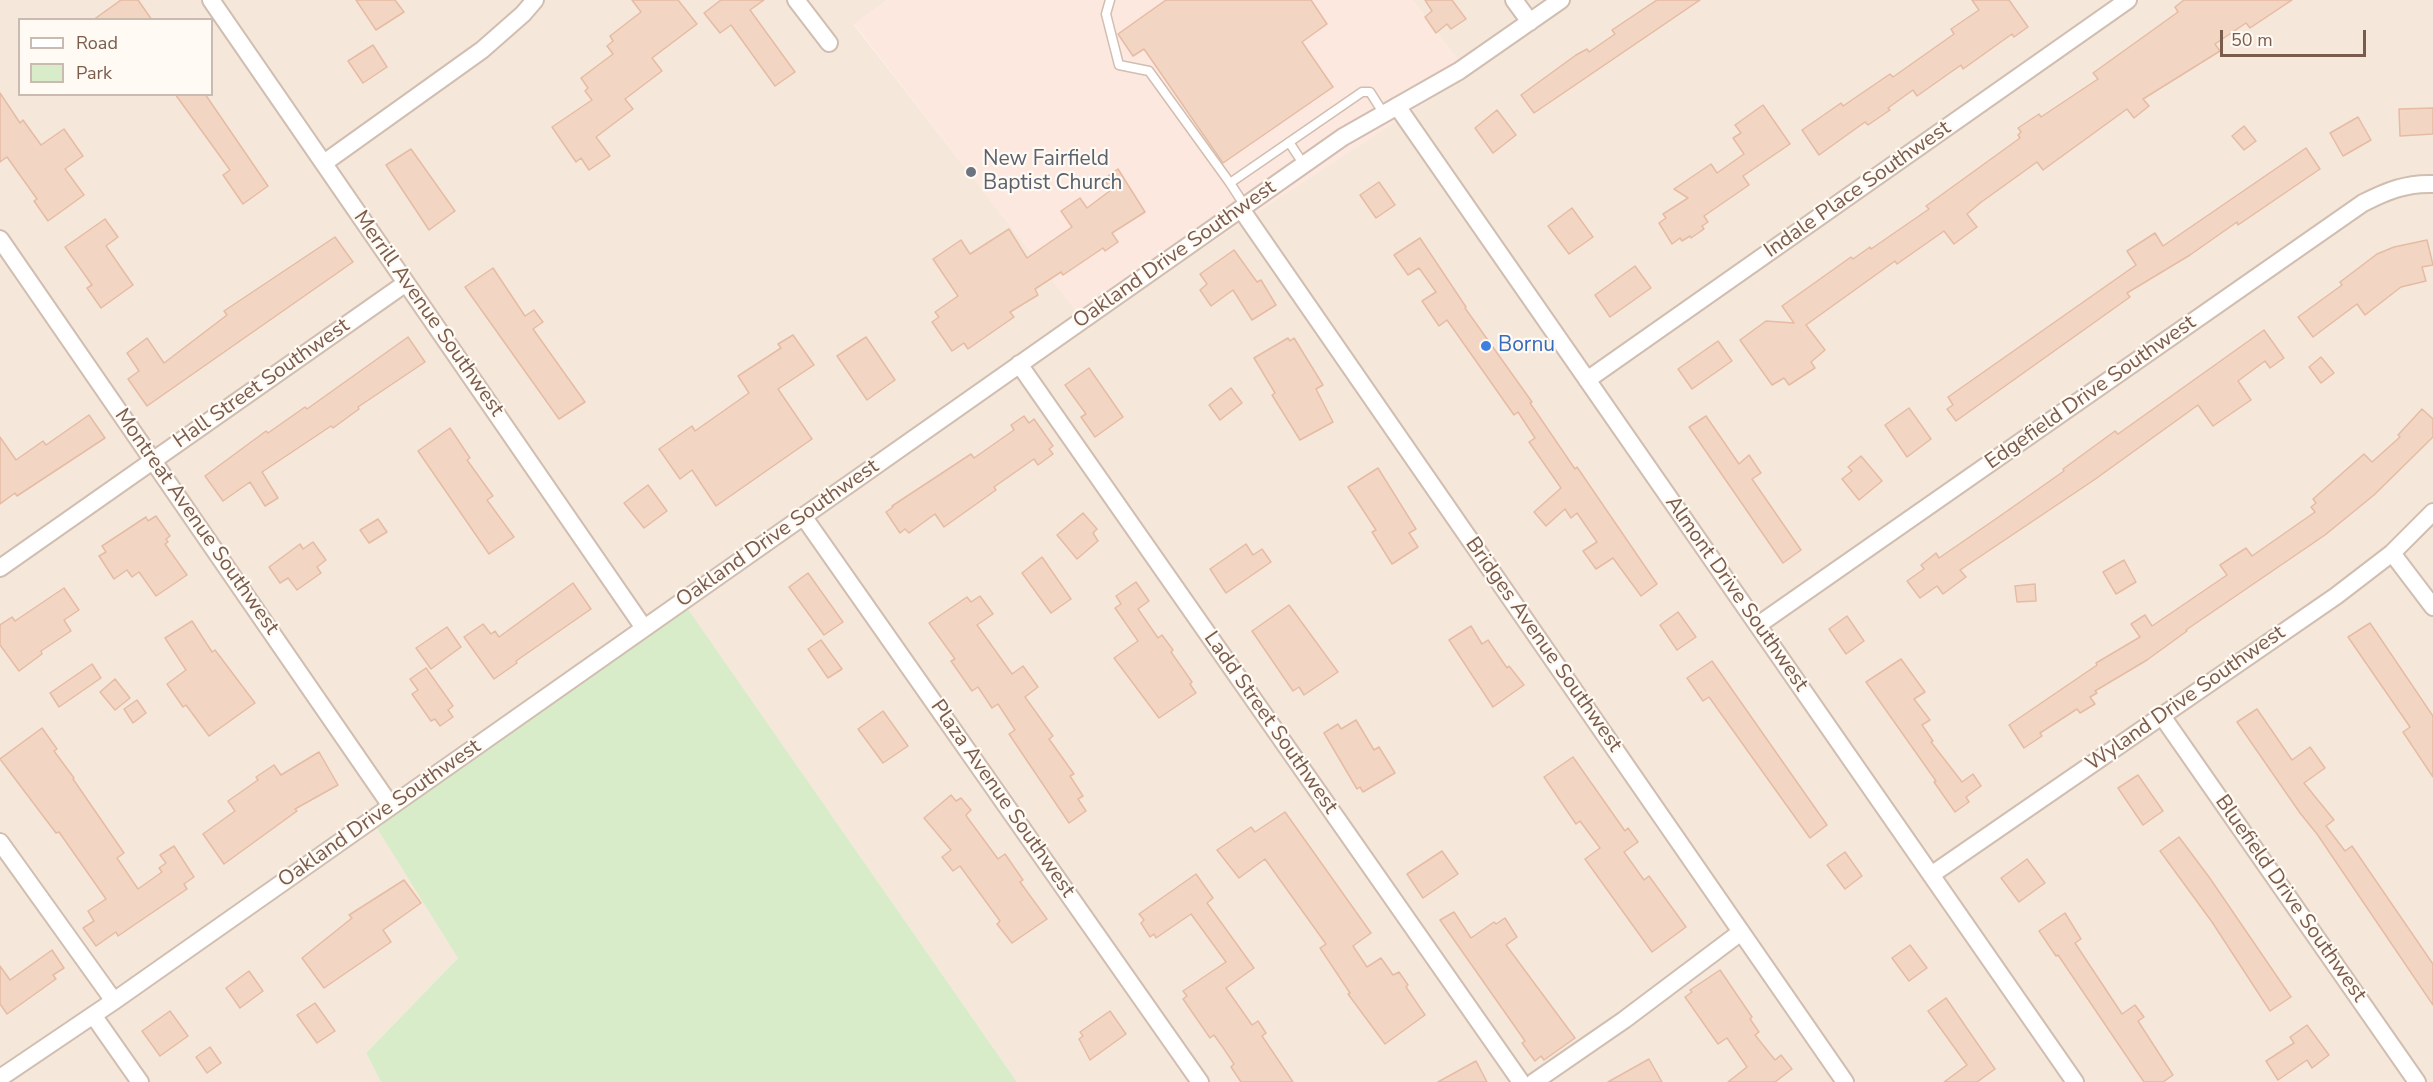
<!DOCTYPE html>
<html>
<head>
<meta charset="utf-8">
<style>
  body { margin:0 }
  #map { position:relative; width:2433px; height:1082px; overflow:hidden; background:#fdf6ec; font-family:"Nunito Sans",sans-serif }
  canvas { display:block }
  .legend { position:absolute; left:18px; top:18px; width:195px; height:78px; box-sizing:border-box; background:#fffaf3; border:2px solid #cabbb1; margin:0; padding:8px 10px; list-style:none; font-size:18px; color:#7a5c4d }
  .legend li { display:flex; align-items:center; gap:12px; height:30px }
  .legend b { width:30px; border:2px solid #cabbb1 }
  .scale { position:absolute; left:2220px; top:30px; width:146px; height:27px; box-sizing:border-box; border:3px solid #7a5c4d; border-top:0; padding-left:8px; font-size:18px; line-height:21px; white-space:nowrap; color:#7a5c4d; -webkit-text-stroke:4px #fffaf3; paint-order:stroke }
</style>
</head>
<body>
<div id="map">
<canvas width="2433" height="1082"></canvas>
<ul class="legend">
<li><b style="height:8px;background:#fff"></b>Road</li>
<li><b style="height:16px;background:#d8ecc9"></b>Park</li>
</ul>
<div class="scale">50 m</div>
</div>
<script>
const ctx = document.querySelector('canvas').getContext('2d');
ctx.lineJoin = 'round';
function fillPath(path, color) { ctx.fillStyle = color; ctx.fill(path, 'evenodd'); }
function stroke(path, color, width, dash) { ctx.strokeStyle = color; ctx.lineWidth = width; ctx.lineCap = dash ? 'butt' : 'round'; ctx.setLineDash(dash || []); ctx.stroke(path); }
function label(font, color, halo, rows, align = 'center') {
  ctx.font = font + ' "Nunito Sans",sans-serif'; ctx.lineWidth = 4.5; ctx.setLineDash([]); ctx.textBaseline = 'middle'; ctx.strokeStyle = halo; ctx.fillStyle = color; for (const [text, x, y, turn = 0] of rows) {
    ctx.save(); ctx.translate(x, y); ctx.rotate((+turn || 0) * Math.PI / 180); ctx.textAlign = isNaN(turn) ? turn : align; if (halo) ctx.strokeText(text, 0, 0); ctx.fillText(text, 0, 0); ctx.restore();
  }
}
fillPath(new Path2D(`
  M0,0H887L854,25L1087,324L1468,73L1412,0H2433V1082H1017L685,606L458,958L366,1053L381,1082H0ZM20,20H212V94H20Z`), '#f5e8da');
fillPath(new Path2D(`
  M887,0H1412L1469,74L1086,324L854,24Z`), '#fde8e0');
fillPath(new Path2D(`
  M685,605L1017,1082H381L366,1053L458,958L372,820Z`), '#d8ecc9');
const building = new Path2D(`
  M121,0H138L152,20H93Z
  M356,0H395L404,12L376,30Z
  M632,0H678L697,24L652,58L662,71L625,99L633,109L596,137L610,156L589,170L581,158L576,162L552,127L592,100L585,91L588,88L581,78L613,54L607,46L613,41L610,36L641,12Z
  M721,0H764L750,10L795,72L775,86L731,25L720,33L704,13Z
  M1166,0H1311L1327,24L1302,42L1333,87L1223,163L1144,49L1133,56L1118,34Z
  M1425,0H1452L1466,19L1451,29L1447,24L1436,33L1425,17L1432,11Z
  M1657,0H1700L1534,113L1521,95L1576,55L1587,49L1589,52L1615,34L1612,30Z
  M1972,0H2009L2028,27L2014,37L2012,34L1963,69L1961,65L1917,96L1913,90L1888,108L1890,110L1868,125L1865,122L1819,155L1802,130L1841,103L1843,106L1890,74L1893,77L1954,34L1951,29L1979,10Z
  M2184,0H2292L2250,28L2246,23L2215,44L2220,51L2143,99L2149,106L2134,118L2127,109L2043,170L2037,162L1980,203L1967,214L1977,227L1954,244L1944,231L1897,264L1895,261L1806,325L1825,350L1811,362L1815,368L1789,385L1784,378L1772,385L1740,340L1766,321L1794,323L1782,306L1851,257L1853,259L1870,247L1871,249L1929,209L1926,206L2020,138L2018,135L2021,132L2018,128L2039,114L2041,117L2098,79L2093,73L2178,12L2175,7Z
  M373,45L387,67L363,83L348,61Z
  M0,93L20,123L23,120L41,145L64,129L83,156L65,169L84,195L48,221L34,201L37,199L7,157L0,162Z
  M175,94H205L268,186L243,204L223,175L230,170Z
  M1763,105L1790,144L1743,176L1749,185L1704,216L1708,222L1702,226L1704,229L1691,238L1690,236L1682,241L1680,238L1672,244L1659,223L1666,218L1663,214L1688,198L1674,189L1711,164L1717,173L1744,154L1733,138L1741,133L1735,125Z
  M2433,108V134L2400,136L2399,109Z
  M1497,110L1516,135L1493,153L1475,128Z
  M2358,117L2371,140L2343,156L2330,133Z
  M2244,126L2256,141L2244,150L2232,136Z
  M2306,148L2320,169L2238,225L2237,222L2190,255L2127,293L2130,297L1956,421L1947,409L1953,405L1948,397L2136,265L2127,251L2155,233L2163,246Z
  M411,149L455,211L429,230L386,165Z
  M1118,169L1145,212L1112,233L1118,242L1105,251L1103,248L1063,275L1061,272L1035,289L1038,295L1010,312L1014,317L968,349L964,343L952,351L932,322L939,317L935,312L958,296L933,259L961,240L970,254L1009,229L1027,258L1072,227L1061,211L1080,198L1087,208L1111,190L1104,179Z
  M1379,182L1395,205L1376,218L1360,195Z
  M1572,208L1593,237L1569,254L1548,226Z
  M105,219L118,237L106,246L133,285L101,308L87,288L92,285L65,247Z
  M335,237L353,262L147,406L128,379L139,371L127,353L147,338L164,363L227,315L224,311Z
  M1420,238L1466,307L1465,308L1532,402L1530,403L1575,469L1577,467L1657,584L1641,596L1613,558L1596,569L1583,551L1597,542L1577,513L1571,518L1565,509L1546,526L1534,512L1561,488L1529,442L1535,438L1518,412L1514,415L1447,320L1439,326L1422,301L1436,292L1419,268L1408,275L1394,255Z
  M2427,240L2433,265L2422,267L2426,281L2401,287L2365,315L2357,304L2313,337L2298,317L2342,285L2340,282L2377,254L2394,247Z
  M1234,250L1257,282L1261,280L1276,305L1252,320L1233,290L1211,306L1200,290L1207,284L1200,274Z
  M1635,266L1651,288L1610,317L1595,295Z
  M493,268L525,316L534,310L543,322L533,329L585,402L559,419L465,287Z
  M2264,330L2284,358L2270,368L2265,361L2238,381L2251,400L2213,426L2198,405L2094,480L1960,570L1966,577L1943,594L1937,586L1920,598L1907,581L1924,569L1921,565L1936,553L1939,558L2000,516L2064,471L2063,469L2115,431L2118,434Z
  M793,335L814,365L778,389L812,439L716,506L692,470L680,479L659,449L692,426L695,431L749,393L738,376L781,348L778,344Z
  M408,337L425,362L358,407L359,409L333,428L331,426L262,472L278,498L265,506L250,482L223,501L205,476L266,431L268,433L305,407L307,409Z
  M866,337L895,380L867,400L837,356Z
  M1288,338L1290,341L1294,338L1323,385L1316,389L1333,422L1300,440L1272,395L1275,393L1254,358Z
  M1718,341L1732,361L1692,389L1678,369Z
  M2321,357L2334,373L2321,383L2309,367Z
  M1089,368L1123,417L1095,437L1081,417L1086,414L1065,385Z
  M1231,388L1242,403L1220,420L1209,405Z
  M1909,408L1931,439L1907,457L1885,425Z
  M2422,409L2433,419V437L2374,495L2325,535L2186,630L2187,631L2147,660L2095,691L2097,693L2090,697L2095,704L2080,713L2077,709L2040,733L2042,736L2024,748L2009,725L2097,665L2096,663L2140,637L2131,624L2145,615L2152,626L2227,575L2220,565L2246,548L2252,556L2315,512L2311,507L2316,503L2313,499L2364,454L2372,462L2400,437L2398,435Z
  M89,415L105,438L17,496L15,493L0,504V437L16,460L43,441L46,445Z
  M1024,416L1029,423L1034,419L1053,446L1049,449L1053,454L1038,465L1034,459L994,487L996,490L944,527L935,514L909,533L905,529L900,533L886,512L893,507L892,506L971,454L974,458L1014,430L1011,425Z
  M1706,416L1739,464L1749,455L1761,473L1752,479L1801,550L1783,563L1689,427Z
  M450,428L470,458L467,460L493,496L487,500L514,537L489,554L418,451Z
  M1861,456L1882,481L1859,500L1842,479L1852,471L1848,467Z
  M1378,468L1416,529L1409,533L1418,547L1392,564L1372,532L1376,530L1348,487Z
  M648,485L667,511L644,528L624,503Z
  M1083,513L1097,529L1093,533L1098,541L1077,559L1057,535Z
  M156,516L170,536L166,539L168,542L165,544L187,575L156,596L139,572L132,577L127,570L114,579L99,556L106,552L102,546L146,517L148,521Z
  M378,519L387,532L369,543L360,530Z
  M313,542L326,560L317,567L321,573L297,590L288,578L280,583L269,567L300,544L303,549Z
  M1246,544L1253,555L1262,549L1271,562L1226,593L1210,569Z
  M1042,557L1071,599L1051,613L1022,573Z
  M2124,560L2136,582L2116,594L2103,572Z
  M808,573L843,622L824,635L789,587Z
  M1136,582L1149,601L1138,609L1158,638L1162,635L1173,650L1171,652L1192,682L1190,684L1196,693L1159,718L1114,658L1138,641L1115,608L1121,604L1116,596Z
  M573,583L591,609L516,661L517,663L494,679L464,637L483,624L491,634L495,631L499,637Z
  M2035,584L2036,601L2017,602L2015,586Z
  M64,588L79,610L64,620L71,631L41,651L42,654L19,671L0,645V625L12,617L15,621Z
  M980,596L993,614L977,625L1012,674L1023,666L1038,687L1025,697L1053,736L1049,739L1074,774L1070,776L1083,796L1078,799L1086,811L1069,823L1009,734L1015,730L998,704L992,708L978,687L972,691L951,661L955,659L929,623L967,597L971,602Z
  M1289,605L1338,672L1304,695L1299,687L1293,691L1252,631Z
  M1678,612L1696,637L1677,650L1660,625Z
  M1847,616L1864,641L1846,654L1829,629Z
  M192,621L212,652L215,650L255,703L209,736L186,705L183,707L167,684L186,670L165,638Z
  M2370,623L2433,716V777L2403,732L2410,727L2348,637Z
  M1471,626L1482,644L1488,640L1507,668L1509,666L1524,685L1493,707L1449,640Z
  M447,627L461,647L431,669L416,648Z
  M821,640L842,669L828,678L808,649Z
  M1901,659L1925,692L1914,699L1930,720L1922,725L1933,741L1931,742L1962,782L1973,774L1981,786L1966,797L1969,802L1955,812L1934,782L1936,781L1866,682Z
  M1712,661L1827,825L1810,838L1709,697L1703,701L1687,678Z
  M92,664L101,678L59,707L50,693Z
  M426,668L453,706L448,710L453,717L440,726L435,719L431,721L412,694L418,690L410,679Z
  M115,679L130,698L115,710L100,692Z
  M137,700L146,713L133,723L124,709Z
  M2257,709L2292,760L2310,747L2325,768L2304,783L2334,820L2326,826L2345,851L2352,846L2433,964V1005L2317,834L2300,813L2237,722Z
  M883,711L908,746L883,763L858,729Z
  M1356,720L1374,750L1379,747L1395,773L1363,792L1360,787L1357,789L1324,733L1338,724L1341,729Z
  M42,728L57,749L54,751L74,778L73,779L124,853L117,858L138,889L162,872L159,868L166,863L160,855L174,846L194,877L184,884L187,889L118,936L116,932L96,946L83,928L94,921L88,911L106,899L59,832L56,833L0,759Z
  M319,752L338,785L295,809L297,811L224,864L203,834L235,811L228,801L258,780L256,777L274,765L281,775Z
  M1573,757L1625,831L1628,828L1638,842L1624,852L1644,880L1649,876L1686,927L1652,952L1585,859L1600,848L1580,821L1576,824L1544,777Z
  M2138,775L2163,811L2143,825L2118,788Z
  M951,795L956,801L961,798L971,810L966,815L967,817L998,859L1005,854L1023,880L1020,882L1047,919L1012,943L997,924L1000,921L960,866L953,871L942,857L951,850L924,818Z
  M1285,812L1371,933L1353,946L1367,967L1381,958L1393,975L1399,972L1408,985L1406,987L1425,1015L1385,1044L1348,994L1350,993L1320,948L1326,944L1265,859L1239,878L1217,850L1251,827L1255,832Z
  M2179,837L2209,877L2291,997L2270,1011L2212,922L2160,851Z
  M1442,851L1458,874L1423,898L1407,874Z
  M1845,852L1862,876L1845,889L1827,865Z
  M2027,859L2045,883L2019,902L2001,878Z
  M1196,874L1213,898L1207,903L1254,968L1226,988L1252,1025L1258,1021L1266,1033L1262,1036L1293,1082H1241L1231,1067L1234,1064L1224,1049L1214,1035L1210,1038L1183,999L1187,996L1183,991L1226,962L1191,914L1156,938L1154,934L1150,937L1141,923L1144,920L1139,914Z
  M404,880L421,903L383,930L391,942L324,988L302,958L352,918L349,915Z
  M1454,912L1471,938L1494,922L1496,924L1505,918L1517,937L1506,945L1575,1038L1544,1060L1541,1056L1535,1061L1522,1043L1525,1041L1440,920Z
  M2065,913L2081,939L2075,943L2122,1014L2135,1005L2144,1017L2138,1021L2173,1075L2163,1082H2144L2058,955L2056,956L2039,931Z
  M1910,945L1927,968L1909,981L1892,958Z
  M52,950L64,968L53,975L56,979L7,1014L0,1004V966L10,980Z
  M1720,970L1752,1017L1750,1019L1759,1032L1755,1035L1775,1060L1781,1055L1792,1069L1775,1082H1728L1747,1067L1727,1038L1718,1044L1685,997L1692,992L1690,990Z
  M249,971L263,991L240,1008L226,988Z
  M1946,998L1995,1069L1977,1082H1944L1967,1065L1928,1011Z
  M315,1003L335,1031L317,1043L297,1015Z
  M170,1011L188,1036L160,1056L142,1031Z
  M1110,1011L1126,1034L1090,1060L1079,1039L1083,1036L1080,1032Z
  M2307,1025L2329,1055L2312,1068L2307,1060L2278,1080L2266,1061L2294,1043L2290,1037Z
  M210,1047L221,1063L207,1073L196,1057Z
  M1649,1059L1662,1082H1608Z
  M1476,1061L1487,1082H1438Z`);
fillPath(building, '#f3d5c3');
stroke(building, '#e6bba3', 1.5);
const lane = new Path2D(`
  M1110,0L1106,14L1119,65L1149,71L1230,183L1362,92H1370L1384,114
  M1289,142L1304,165
  M1230,183L1245,206`);
const street = new Path2D(`
  M211,0L644,628
  M796,0L829,43
  M1514,0L1530,22
  M1397,106L2075,1082
  M324,163L482,50L523,14L535,0
  M1241,209L1845,1082
  M0,239L391,806
  M1019,364L1521,1082
  M1587,380L2128,0
  M803,516L1200,1082
  M2392,553L2433,607
  M0,568L406,283
  M1758,625L2363,203C2387,191 2406,183 2433,184
  M2162,716L2417,1082
  M0,842L114,1001
  M1931,875L2336,596L2392,553L2433,512
  M93,1015L140,1082
  M0,1078L114,1001L1343,137L1459,71L1561,0
  M1534,1082L1624,1020L1741,932`);
stroke(lane, '#d1beb0', 11);
stroke(street, '#d1beb0', 20);
stroke(lane, '#fff', 8);
stroke(street, '#fff', 16);
for (const [x, y, r, color] of [
  [971,172,6,"#6b7280"],
  [1486,346,6,"#3f7fe0"]
]) { const dot = new Path2D(); dot.arc(x, y, r, 0, 2 * Math.PI); ctx.fillStyle = color; ctx.fill(dot); stroke(dot, '#fffaf3', 2); }
label('21px', '#5b616d', '#fffaf3', [
  ["New Fairfield",983,160],
  ["Baptist Church",983,184]
], 'left');
label('21px', '#7a5c4d', '#fffaf3', [
  ["Indale Place Southwest",1858,190,-35],
  ["Oakland Drive Southwest",1175,255,-35],
  ["Merrill Avenue Southwest",428,314,55],
  ["Hall Street Southwest",262,384,-35],
  ["Edgefield Drive Southwest",2091,393,-35],
  ["Montreat Avenue Southwest",196,522,55],
  ["Oakland Drive Southwest",778,534,-35],
  ["Almont Drive Southwest",1736,594,55],
  ["Bridges Avenue Southwest",1543,645,55],
  ["Wyland Drive Southwest",2186,699,-35],
  ["Ladd Street Southwest",1270,723,55],
  ["Plaza Avenue Southwest",1002,799,55],
  ["Oakland Drive Southwest",380,814,-35],
  ["Bluefield Drive Southwest",2290,899,55]
]);
label('21px', '#366cbe', '#fffaf3', [
  ["Bornu",1498,346]
], 'left');
</script>
</body>
</html>
